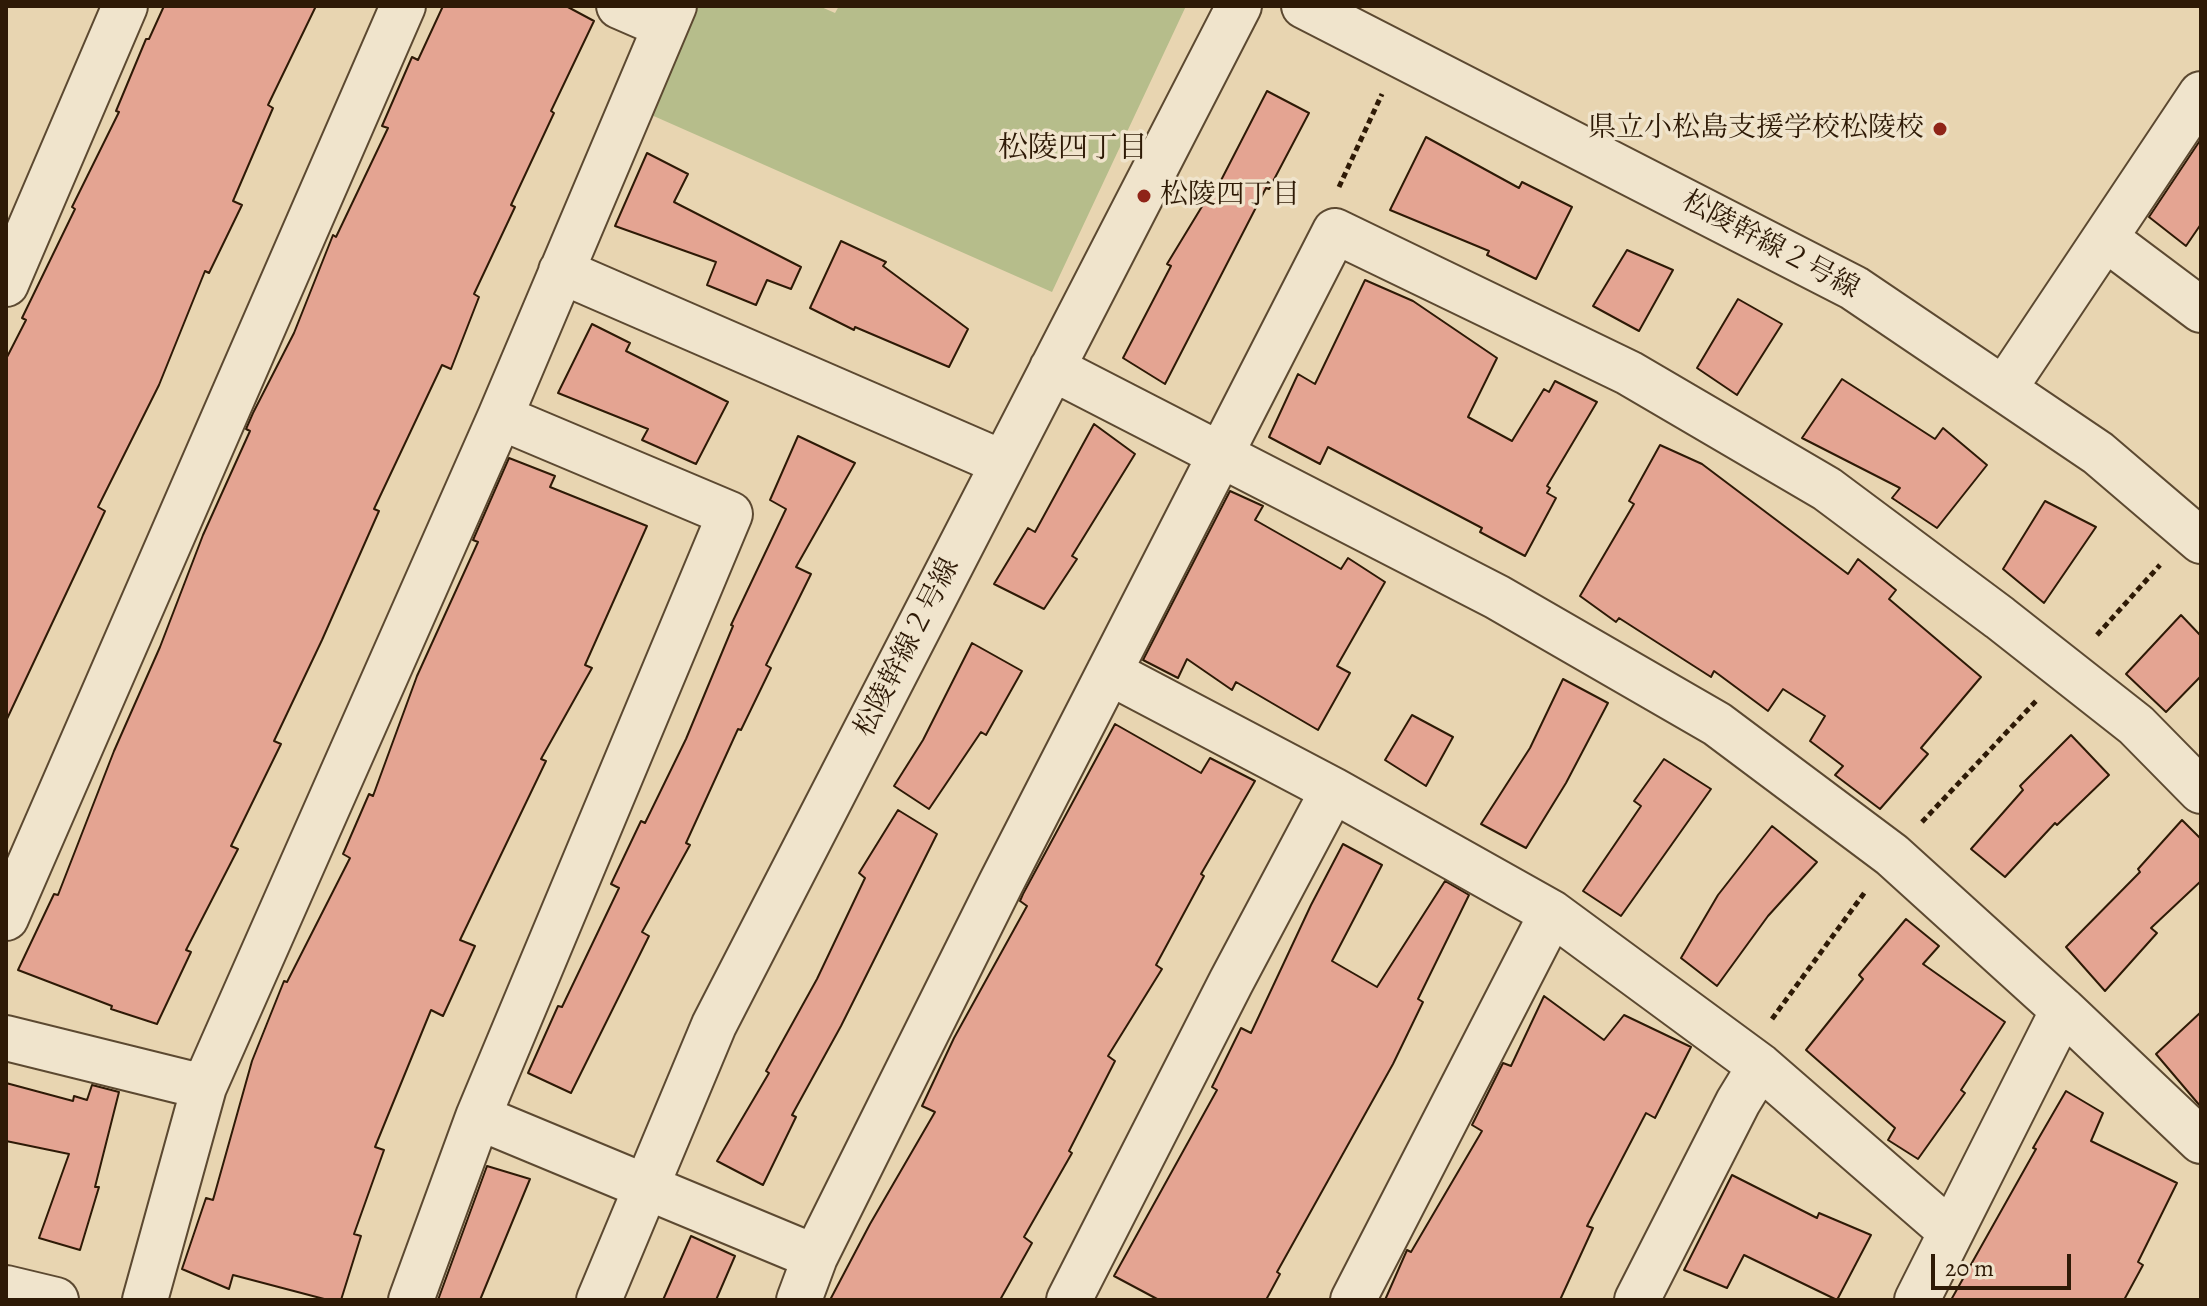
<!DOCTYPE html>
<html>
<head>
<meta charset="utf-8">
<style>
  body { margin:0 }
  #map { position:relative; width:2207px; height:1306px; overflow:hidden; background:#e8d5b1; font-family:Alegreya,serif }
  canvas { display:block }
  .frame { position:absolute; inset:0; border:8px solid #2e1a06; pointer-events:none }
  .scale { position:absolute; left:1931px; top:1254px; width:140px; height:36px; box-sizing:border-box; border:4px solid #2e1a06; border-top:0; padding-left:10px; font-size:24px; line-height:28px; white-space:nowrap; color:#2e1a06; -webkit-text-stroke:6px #f0e4cc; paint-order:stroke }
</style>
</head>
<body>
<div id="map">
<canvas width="2207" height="1306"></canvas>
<div class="frame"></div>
<div class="scale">20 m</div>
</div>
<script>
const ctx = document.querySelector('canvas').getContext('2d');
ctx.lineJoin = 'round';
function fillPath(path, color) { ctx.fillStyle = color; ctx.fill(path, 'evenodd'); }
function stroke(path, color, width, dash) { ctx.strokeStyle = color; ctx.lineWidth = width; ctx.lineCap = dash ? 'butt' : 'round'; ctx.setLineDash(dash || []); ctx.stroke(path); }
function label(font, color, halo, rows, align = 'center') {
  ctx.font = font + ' Alegreya,"Noto Serif JP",serif'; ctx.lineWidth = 7; ctx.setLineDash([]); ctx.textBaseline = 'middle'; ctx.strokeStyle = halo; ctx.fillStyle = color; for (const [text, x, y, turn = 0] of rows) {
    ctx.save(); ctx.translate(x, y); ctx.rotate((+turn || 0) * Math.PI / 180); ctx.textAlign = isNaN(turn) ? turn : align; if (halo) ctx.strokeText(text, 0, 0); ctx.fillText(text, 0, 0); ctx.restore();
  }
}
fillPath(new Path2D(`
  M674,6H819L835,13L839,6H1186L1052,292L631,106Z`), '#b6bd8b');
const building = new Path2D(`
  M164,6H316L268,105L273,108L233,201L242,205L209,273L205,271L159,385L98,507L105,511L6,721V359L26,320L22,318L75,209L72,207L119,112L116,111L146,39H149Z
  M443,6H566L594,21L551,111L554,113L511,205L515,207L474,294L479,297L451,369L442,365L374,509L379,511L322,640L274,741L281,744L231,846L238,849L186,950L191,952L157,1024L111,1009L112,1006L18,970L54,894L58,895L114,751L160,647L203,535L250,431L246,429L253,413L294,333L333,235L336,237L388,128L382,126L412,57L418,60Z
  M1267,91L1309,113L1269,189L1266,188L1165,384L1123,358L1171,266L1167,264L1212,190L1215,192Z
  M1426,137L1519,188L1522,182L1572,207L1536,279L1487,255L1489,251L1390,210Z
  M2201,139V224L2186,246L2149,217Z
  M647,153L688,174L674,202L801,267L791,289L767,280L756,305L707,285L716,262L615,226Z
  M841,241L886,262L883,266L968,329L949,367L855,327L854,330L810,308Z
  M1627,250L1673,270L1639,331L1593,306Z
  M1365,280L1413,301L1497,358L1468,417L1512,441L1544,389L1549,392L1555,381L1597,402L1547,486L1550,488L1547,493L1556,498L1525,556L1480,532L1482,528L1328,447L1320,464L1269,437L1298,374L1315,384Z
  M1738,299L1782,324L1737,395L1697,368Z
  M592,324L630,343L626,351L728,402L696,464L642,440L648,429L558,393Z
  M1842,379L1935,439L1943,428L1987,465L1937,528L1892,498L1900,488L1802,438Z
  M1094,424L1135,454L1072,556L1077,559L1044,609L994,584L1028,528L1035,532Z
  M798,436L855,463L796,567L811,574L766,665L771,668L741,730L738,729L686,843L690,845L642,932L649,936L571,1093L528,1073L558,1006L562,1007L619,888L611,884L641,821L645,823L686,739L733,626L731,625L786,509L770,500Z
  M1660,445L1702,464L1848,574L1858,559L1896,590L1889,599L1981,677L1921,748L1928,754L1880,809L1835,775L1843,766L1810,741L1825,716L1783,689L1768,711L1714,671L1711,677L1619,618L1616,622L1580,596L1634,504L1629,501Z
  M509,458L555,476L550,487L647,526L585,665L592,668L541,759L546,761L460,940L475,946L443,1016L431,1010L375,1147L384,1150L354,1234L361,1236L341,1300H328L233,1275L229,1289L182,1269L206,1198L213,1200L252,1061L284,981L287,982L350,858L343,854L369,794L373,796L417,676L478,542L473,540Z
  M1230,491L1263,506L1255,520L1341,569L1348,558L1385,582L1337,666L1350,673L1318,730L1236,682L1232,690L1187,659L1178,678L1143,660Z
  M2045,501L2096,527L2044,603L2003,569Z
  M2181,615L2201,636V676L2166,712L2126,674Z
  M972,643L1022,671L986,735L981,732L929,809L894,786L923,740Z
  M1563,679L1608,703L1566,783L1526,848L1481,824L1530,748Z
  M1412,715L1453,737L1426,786L1385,760Z
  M1115,724L1201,773L1210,758L1255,781L1201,874L1204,876L1156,965L1162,969L1108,1056L1115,1061L1069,1151L1072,1153L1024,1237L1032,1243L1000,1300H830L870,1224L935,1112L922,1106L954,1038L1027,906L1020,901L1023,894Z
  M2071,735L2109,775L2057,825L2055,823L2005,877L1971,849L2023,790L2020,786Z
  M1664,759L1711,789L1621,916L1583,891L1641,806L1634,801Z
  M898,810L937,834L841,1026L792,1115L796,1117L763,1185L717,1161L769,1073L766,1071L817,979L865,878L859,873Z
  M2182,820L2201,839V881L2151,928L2157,933L2105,991L2066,947L2140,872L2138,869Z
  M1772,826L1817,862L1768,916L1717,986L1681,958L1718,895Z
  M1343,844L1382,865L1332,961L1377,987L1445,881L1469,895L1418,999L1423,1002L1393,1064L1277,1272L1280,1274L1266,1300H1159L1114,1276L1217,1090L1212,1087L1241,1028L1251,1033L1311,905Z
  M1906,919L1939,946L1923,964L2005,1022L1961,1090L1965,1093L1918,1159L1888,1140L1895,1128L1806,1050L1863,979L1859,975Z
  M1544,996L1604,1040L1624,1015L1691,1047L1655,1118L1646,1113L1587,1226L1593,1228L1560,1300H1385L1407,1250L1411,1252L1482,1131L1472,1125L1503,1063L1511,1066Z
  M2201,1012V1107L2156,1054Z
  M6,1083L73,1101L74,1096L87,1100L92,1085L119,1092L95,1187H99L80,1250L39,1238L69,1154L6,1141Z
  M2066,1091L2103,1113L2091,1141L2177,1183L2138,1262L2143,1265L2124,1300H1951L2036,1149L2033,1148Z
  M487,1166L530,1179L480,1300H438Z
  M1732,1175L1817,1218L1819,1213L1871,1235L1837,1300L1744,1255L1727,1288L1684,1270Z
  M691,1236L735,1256L716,1300H663Z`);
fillPath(building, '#e4a492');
stroke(building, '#2e1a06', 2);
const minor = new Path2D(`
  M619,6L665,26
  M1304,6L1854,288L2098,453L2201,541
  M2105,238L2201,310
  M561,271L1003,463
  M6,284L125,6
  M1052,368L1497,597L1717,724L1892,855L2063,1010L2201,1141
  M2004,389L2201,94
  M1109,672L1333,790L1552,913L1760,1066L1951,1232
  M6,918L403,6
  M6,1038L204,1087
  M478,1117L730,514L500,417
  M6,1288L56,1300
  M145,1300L204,1087L500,417L674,6
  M411,1300L478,1117L815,1257
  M599,1300L714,1025L1239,6
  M799,1300L815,1257L1001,883L1335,231L1629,373L1827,489L2000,618L2136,725L2201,791
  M1069,1300L1231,982L1333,790
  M1353,1300L1552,913
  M1637,1300L1738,1102L1760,1066
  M1917,1300L2063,1010`);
stroke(minor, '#5c4931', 48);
stroke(new Path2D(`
  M1339,187L1382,94
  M2097,635L2160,565
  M1922,822L2036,701
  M1772,1019L1865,892`), '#2e1a06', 5, [6, 4]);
stroke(minor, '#f0e4cc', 44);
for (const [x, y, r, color] of [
  [1940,129,8,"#8f2418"],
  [1144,196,8,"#8f2418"]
]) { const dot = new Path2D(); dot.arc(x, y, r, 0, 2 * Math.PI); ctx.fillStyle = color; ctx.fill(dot); stroke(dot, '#f0e4cc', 3); }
label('28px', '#2e1a06', '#f0e4cc', [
  ["県立小松島支援学校松陵校",1924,129],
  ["松陵四丁目",1160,196,"left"]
], 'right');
label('28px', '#2e1a06', '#f0e4cc', [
  ["松陵幹線２号線",1770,246,28],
  ["松陵幹線２号線",908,648,-63]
]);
label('30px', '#2e1a06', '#f0e4cc', [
  ["松陵四丁目",1073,150]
]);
</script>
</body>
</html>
